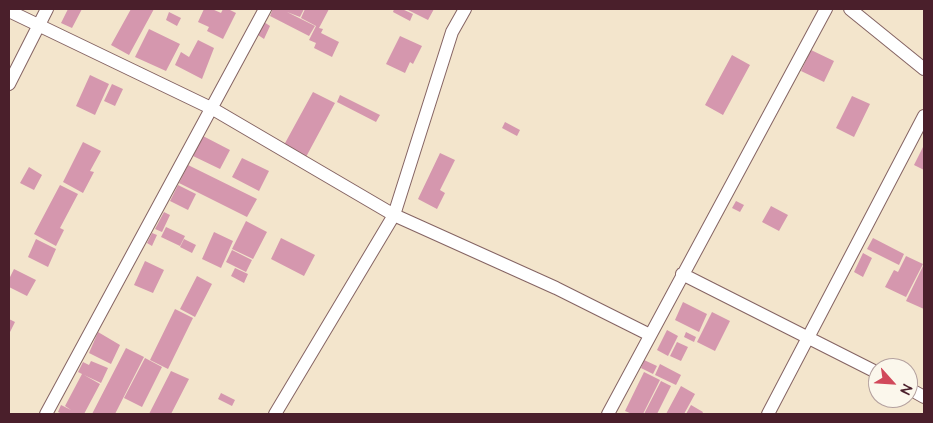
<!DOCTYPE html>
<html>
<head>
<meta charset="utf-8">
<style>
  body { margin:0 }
  #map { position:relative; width:933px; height:423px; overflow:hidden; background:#f3e5cc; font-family:"Architects Daughter",sans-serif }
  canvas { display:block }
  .frame { position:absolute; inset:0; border:10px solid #4a1f2b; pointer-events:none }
  .north { position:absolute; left:868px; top:358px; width:50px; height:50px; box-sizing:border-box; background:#fbf7ec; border:1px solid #b4a19f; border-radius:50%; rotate:116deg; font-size:14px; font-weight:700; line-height:20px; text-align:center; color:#4a1f2b }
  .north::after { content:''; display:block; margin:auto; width:18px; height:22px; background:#d1495b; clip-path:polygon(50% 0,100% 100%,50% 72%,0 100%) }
</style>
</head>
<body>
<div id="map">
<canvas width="933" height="423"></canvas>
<div class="frame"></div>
<div class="north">N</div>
</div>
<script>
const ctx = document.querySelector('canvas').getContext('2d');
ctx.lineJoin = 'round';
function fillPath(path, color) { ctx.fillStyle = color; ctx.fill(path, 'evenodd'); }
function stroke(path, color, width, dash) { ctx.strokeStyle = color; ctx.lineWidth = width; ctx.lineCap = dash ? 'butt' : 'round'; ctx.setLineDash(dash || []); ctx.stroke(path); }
fillPath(new Path2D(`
  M68,9H82L72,28L61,23Z
  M131,9H154L129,55L111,45Z
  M204,9H212L221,13L223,9H228L236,13L223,39L207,31L209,27L198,22Z
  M268,9H304L300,17L287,12L315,26L309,36L270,16L272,11Z
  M305,9H329L319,28L323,29L321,33L339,42L332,57L314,48L316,43L309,40L316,26L301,18Z
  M394,9H402L413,14L410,21L393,12Z
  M406,9H434L428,20Z
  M169,12L181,18L177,26L166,20Z
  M264,22L270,26L264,39L258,35Z
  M149,29L180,44L166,71L135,57Z
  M400,36L422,46L413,64L410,62L405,73L386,64Z
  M198,40L214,48L202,79L175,65L181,52L189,57Z
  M811,50L834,61L824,82L801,71Z
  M732,55L750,65L723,115L705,105Z
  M90,75L109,84L95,115L76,106Z
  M112,84L123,89L115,106L104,101Z
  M313,92L335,103L306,157L284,145Z
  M340,95L380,115L376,122L337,102Z
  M852,96L870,104L854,137L836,128Z
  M505,122L520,130L517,136L502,128Z
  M203,136L230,150L220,169L193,156Z
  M83,142L101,151L90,171L94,172L83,193L63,182Z
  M924,145V170L914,165Z
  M440,153L455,160L440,190L445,193L437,209L418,199Z
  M242,158L269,171L259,191L232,177Z
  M188,165L257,199L247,217L179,183Z
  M29,167L42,175L34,190L20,183Z
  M60,185L78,194L60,228L64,230L56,246L34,234Z
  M178,185L196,194L188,210L170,201Z
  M736,201L744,205L740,212L732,208Z
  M771,206L788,215L779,231L762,222Z
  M164,212L170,215L162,232L155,229Z
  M246,221L267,232L253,259L232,249Z
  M166,227L185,236L180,246L161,237Z
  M214,232L233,241L221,268L202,259Z
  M152,233L157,235L152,246L147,243Z
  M281,238L315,255L304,276L271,259Z
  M873,238L904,254L899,265L867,249Z
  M36,239L56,249L48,267L28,257Z
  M184,239L196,245L192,253L180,247Z
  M232,250L252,260L246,272L226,262Z
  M863,253L872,258L863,277L854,272Z
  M906,256L923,264L906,297L885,287L894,270L898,272Z
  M145,261L164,270L153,293L134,285Z
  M924,264V309L906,301Z
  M235,268L248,274L244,283L231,276Z
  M14,269L36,280L27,296L9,287V279Z
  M197,276L212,284L195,317L180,309Z
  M683,302L707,314L699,332L675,320Z
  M175,309L193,318L168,369L150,360Z
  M712,312L730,321L715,351L697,342Z
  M9,319L15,322L9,334Z
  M667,330L678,336L668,356L657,350Z
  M98,332L120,345L111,364L89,353Z
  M686,332L696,337L694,342L684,337Z
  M677,342L688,347L681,361L670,356Z
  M126,348L144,357L115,414H92Z
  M145,358L162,367L142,407L124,398Z
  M644,360L657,366L653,374L641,368Z
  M91,361L108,368L101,383L84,375L100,384L84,414H63L58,412L61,405L71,410L65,406L82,374L78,372L83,362L89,365Z
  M660,364L681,375L676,385L655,375Z
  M171,371L189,379L171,414H149Z
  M644,372L660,380L643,414H632L625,411Z
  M661,381L671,386L657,414H644Z
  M681,386L695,394L684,414H666Z
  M221,393L235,400L232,406L218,399Z
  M691,405L703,412L702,414H686Z`), '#d597ae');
const minor = new Path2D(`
  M850,9L924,69
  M9,11L213,109L394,215L556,288L650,335
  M9,84L47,9
  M682,274L878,373
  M908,388L924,397
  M46,414L265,9
  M275,414L394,215L452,32L465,9
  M608,414L826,9
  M768,414L924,116`);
stroke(minor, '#856463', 14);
stroke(minor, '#fff', 12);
</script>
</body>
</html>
